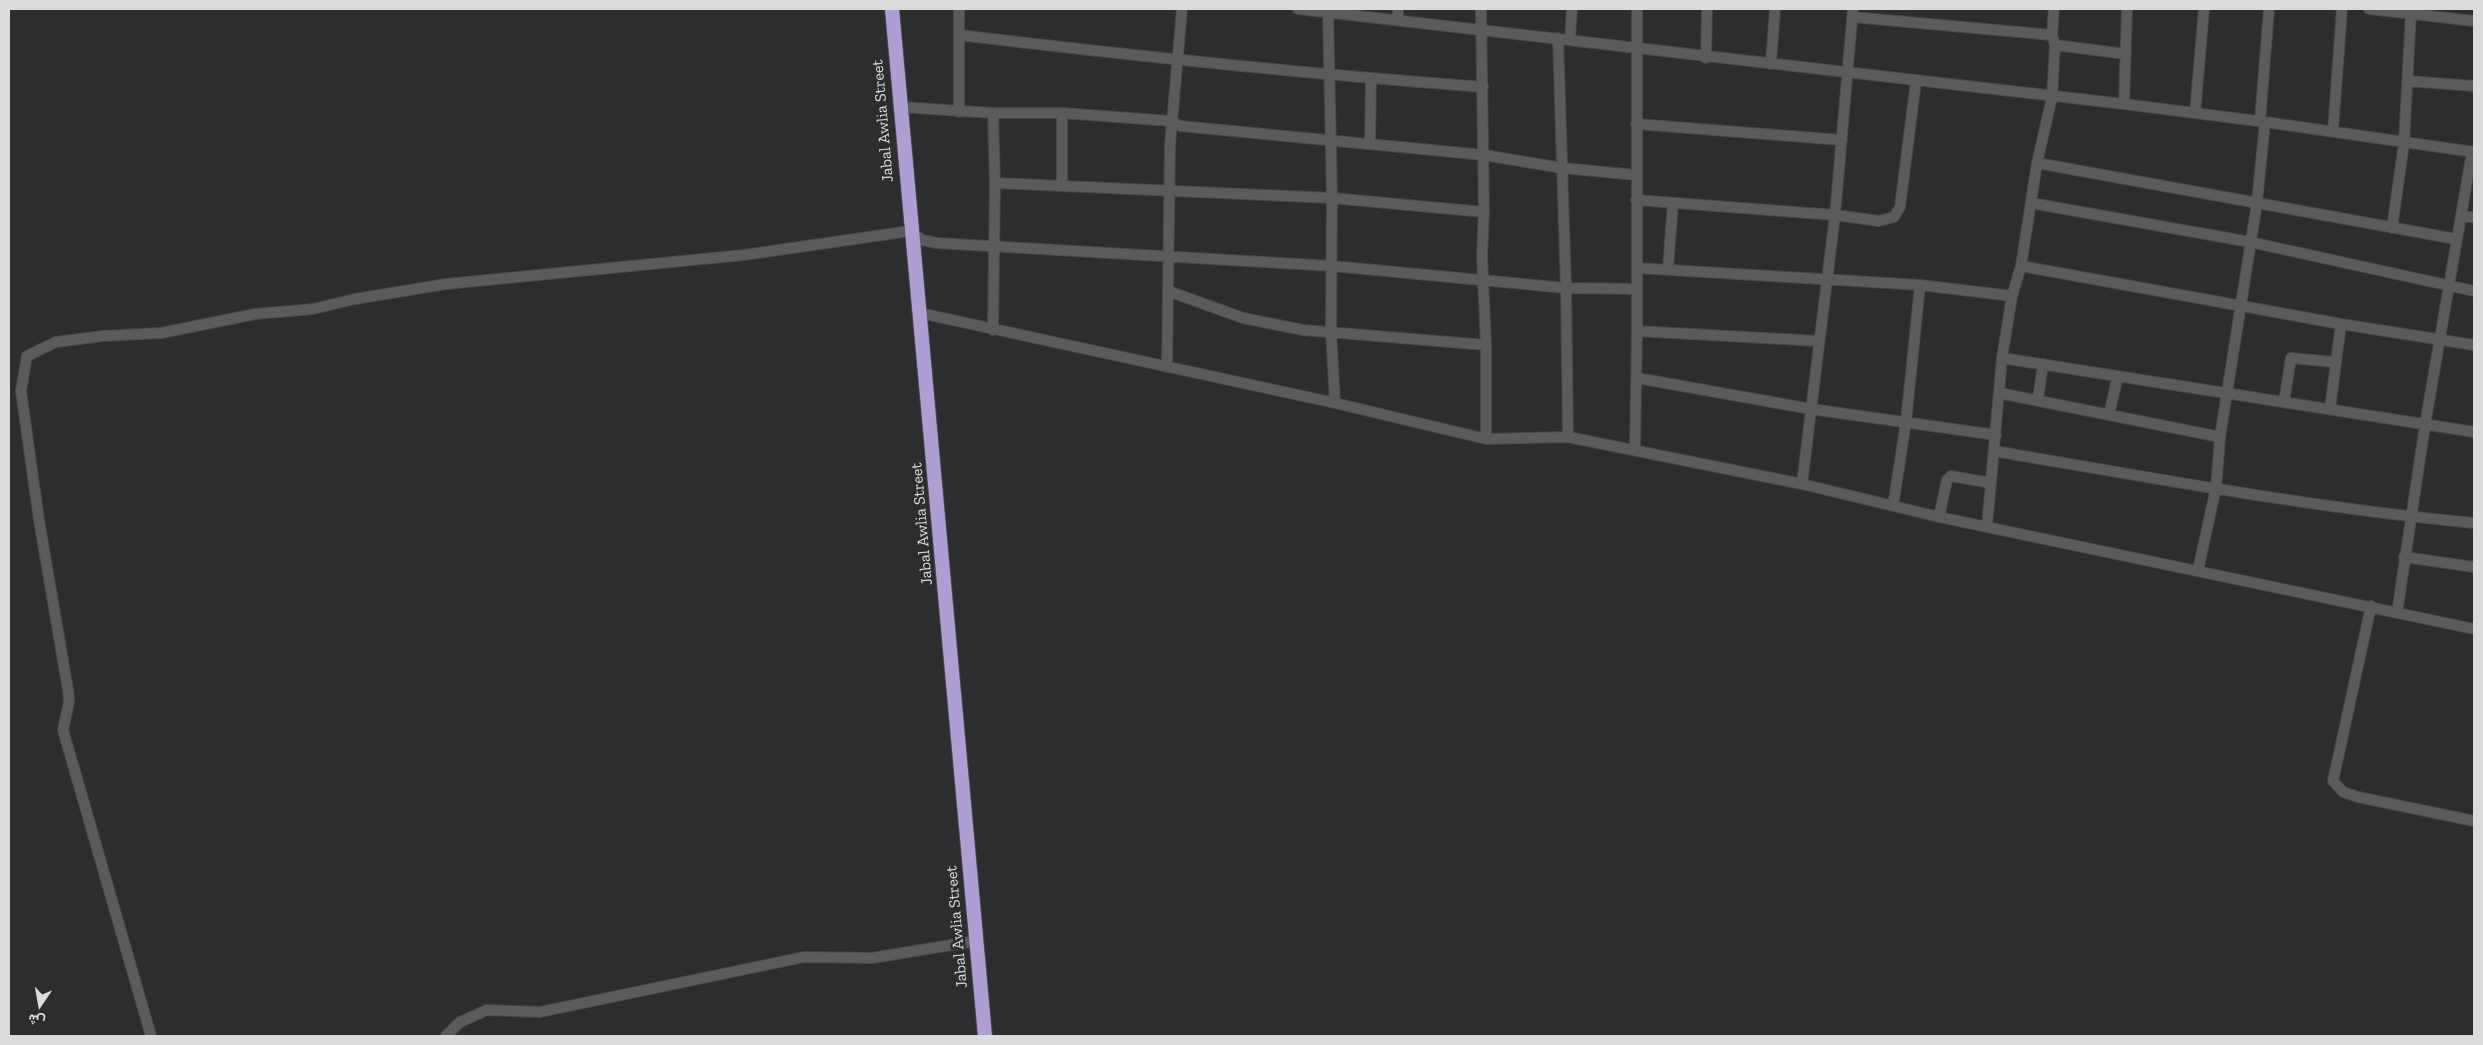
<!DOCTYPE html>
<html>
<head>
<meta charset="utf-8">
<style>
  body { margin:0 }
  #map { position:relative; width:2483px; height:1045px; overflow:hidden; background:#2d2c2f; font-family:"Zilla Slab",Vazirmatn,serif }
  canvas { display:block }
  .frame { position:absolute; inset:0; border:10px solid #dbdadc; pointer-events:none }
  .north { position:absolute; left:15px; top:980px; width:50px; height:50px; -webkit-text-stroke:4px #2d2c2f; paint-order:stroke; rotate:192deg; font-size:14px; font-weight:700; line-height:20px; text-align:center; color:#dbdadc }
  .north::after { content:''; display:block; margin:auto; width:18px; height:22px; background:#dbdadc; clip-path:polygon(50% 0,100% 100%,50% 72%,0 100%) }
</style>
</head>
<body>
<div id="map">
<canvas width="2483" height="1045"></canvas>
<div class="frame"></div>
<div class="north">ش</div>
</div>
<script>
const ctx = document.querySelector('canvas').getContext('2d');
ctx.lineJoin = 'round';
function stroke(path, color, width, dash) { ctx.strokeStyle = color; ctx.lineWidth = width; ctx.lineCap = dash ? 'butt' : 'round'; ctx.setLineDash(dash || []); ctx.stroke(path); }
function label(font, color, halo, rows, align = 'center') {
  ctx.font = font + ' "Zilla Slab",serif'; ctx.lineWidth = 5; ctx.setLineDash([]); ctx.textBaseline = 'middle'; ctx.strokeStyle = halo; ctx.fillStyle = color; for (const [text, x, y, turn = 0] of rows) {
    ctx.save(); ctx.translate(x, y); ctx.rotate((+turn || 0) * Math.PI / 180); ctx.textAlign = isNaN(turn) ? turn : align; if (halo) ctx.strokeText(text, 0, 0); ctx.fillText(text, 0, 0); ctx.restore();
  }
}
const minor = new Path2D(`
  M1298,9L2124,104L2265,122L2474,152
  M1328,9L1332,198L1331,331L1335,403
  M1481,9L1484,212L1482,256L1486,345V439
  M2369,9L2474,21
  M1852,17L2052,35
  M1398,20V9
  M959,35C1134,56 1308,74 1483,87
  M1558,38L1566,288L1568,437
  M1570,40L1572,9
  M2055,45L2126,54
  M1706,58L1707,9
  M1771,64L1775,9
  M2407,81L2474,86
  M2124,104L2127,9
  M900,107L993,113H1062L1171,121L1180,126L1484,155L1562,168L1637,175
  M959,112V9
  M2195,113L2204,9
  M2260,121L2269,9
  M1636,124L1842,140
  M2333,131L2342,9
  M1370,143L1371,79
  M2037,163L2456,239
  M995,183L1332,198L1484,212
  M1062,185V113
  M1636,200L1835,215L1879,221L1894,217L1900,207L1916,81
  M2031,203L2250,242L2474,291
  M2461,217H2474
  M2392,228L2404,143L2411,12
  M2021,266L2341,324L2474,345
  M1637,268L1920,285L2012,296
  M1668,268L1673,203
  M1168,291L1243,318L1303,330L1486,345
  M920,313L1335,403L1486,439L1568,437L1802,484L1939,517L2474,629
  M993,330L995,183L993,113
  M1637,331L1818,341
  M2002,358L2474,432
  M1167,367L1170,145L1182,9
  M1637,378L1811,409L1996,435
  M1999,393L2220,437
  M2038,399L2043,364
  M2284,402L2291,358L2335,362
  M2330,409L2341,324
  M2109,414L2118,376
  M1635,450L1637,331V9
  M1994,451C2154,478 2313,508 2474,523
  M1802,484L1835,215L1853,9
  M1893,506L1906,422L1920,285
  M1939,517L1947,480L1951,476L1991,483
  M1987,526L2002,358L2012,296L2021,266L2037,163L2052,97L2055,45L2052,35L2054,9
  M2404,557L2474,567
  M2198,570L2216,488L2220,437L2257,203L2265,122
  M2371,606L2333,781L2343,792L2358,797L2474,821
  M2397,613L2425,425L2472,152
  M151,1036L63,730L69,702L68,690L39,520L21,391L27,356L56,342L103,336L161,333L255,314L313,309L355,299L446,284L744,255L910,231L922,240L937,243L1332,266L1566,288L1636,289
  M446,1036L460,1022L487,1010L540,1012L804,957L872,958L975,941`);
const trunk = new Path2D(`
  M892,9L985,1036`);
stroke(minor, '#48484a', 12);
stroke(trunk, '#48484a', 16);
stroke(minor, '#5b5b5e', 10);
stroke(trunk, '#ae9ed4', 14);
label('16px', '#dbdadc', '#2d2c2f', [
  ["Jabal Awlia Street",883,121,-95],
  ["Jabal Awlia Street",922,524,-95],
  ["Jabal Awlia Street",957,927,-95]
]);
</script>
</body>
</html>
